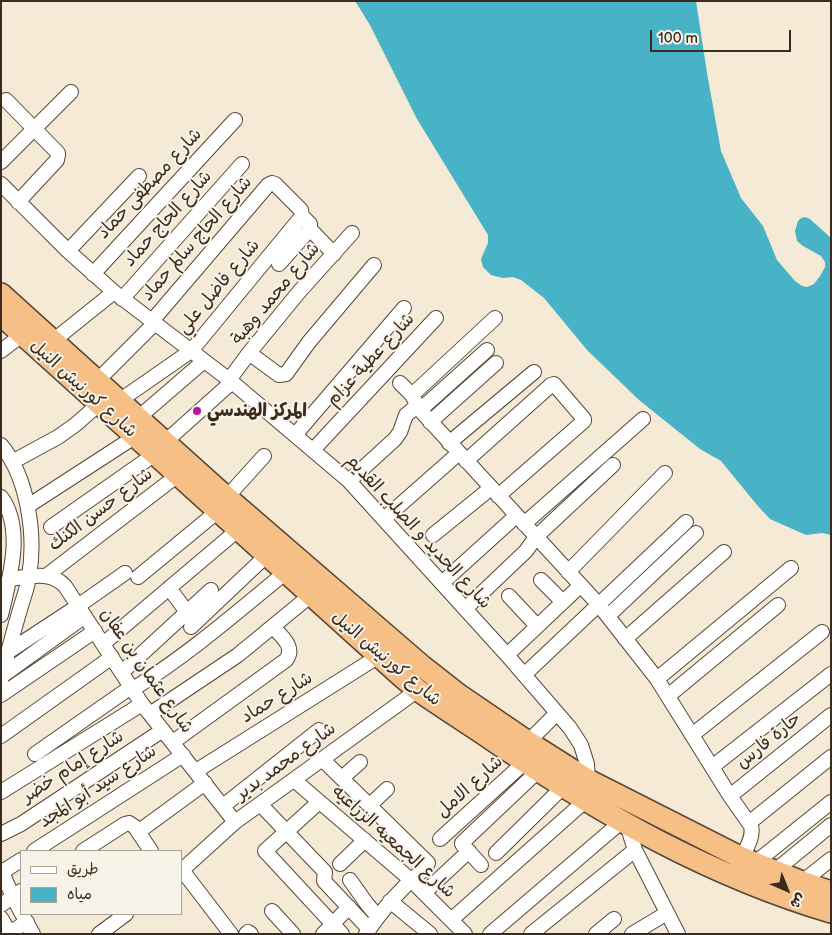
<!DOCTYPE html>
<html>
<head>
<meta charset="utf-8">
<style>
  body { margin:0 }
  #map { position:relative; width:832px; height:935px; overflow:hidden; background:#f4ead5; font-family:"Balsamiq Sans","Playpen Sans Arabic",sans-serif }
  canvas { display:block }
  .frame { position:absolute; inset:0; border:2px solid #3b2a1e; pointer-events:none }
  .legend { position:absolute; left:20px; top:850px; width:162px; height:65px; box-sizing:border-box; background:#f7f3e8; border:1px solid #aca397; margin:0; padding:6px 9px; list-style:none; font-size:15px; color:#3b2a1e }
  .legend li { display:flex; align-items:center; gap:10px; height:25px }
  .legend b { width:25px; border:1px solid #aca397 }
  .north { position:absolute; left:762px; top:865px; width:50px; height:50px; -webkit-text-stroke:4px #f7f3e8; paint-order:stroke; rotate:136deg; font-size:14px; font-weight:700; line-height:20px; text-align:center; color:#3b2a1e }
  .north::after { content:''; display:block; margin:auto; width:18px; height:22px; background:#3b2a1e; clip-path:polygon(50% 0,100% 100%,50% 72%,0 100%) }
  .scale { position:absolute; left:650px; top:30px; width:141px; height:22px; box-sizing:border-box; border:2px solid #3b2a1e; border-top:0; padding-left:6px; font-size:15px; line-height:18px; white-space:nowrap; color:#3b2a1e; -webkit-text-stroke:4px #f7f3e8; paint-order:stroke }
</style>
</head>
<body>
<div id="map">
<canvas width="832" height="935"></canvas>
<div class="frame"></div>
<ul class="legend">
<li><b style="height:6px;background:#fff"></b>طريق</li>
<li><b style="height:14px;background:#48b2c6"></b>مياه</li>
</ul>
<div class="north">ش</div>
<div class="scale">100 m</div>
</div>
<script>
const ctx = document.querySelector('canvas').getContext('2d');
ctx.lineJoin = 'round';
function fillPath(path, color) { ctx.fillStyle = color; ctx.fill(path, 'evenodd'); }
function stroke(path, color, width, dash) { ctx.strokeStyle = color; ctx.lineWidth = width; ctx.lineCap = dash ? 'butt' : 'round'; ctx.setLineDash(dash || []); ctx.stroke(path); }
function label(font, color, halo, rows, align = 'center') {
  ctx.font = font + ' "Balsamiq Sans","Playpen Sans Arabic",sans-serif'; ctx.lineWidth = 4; ctx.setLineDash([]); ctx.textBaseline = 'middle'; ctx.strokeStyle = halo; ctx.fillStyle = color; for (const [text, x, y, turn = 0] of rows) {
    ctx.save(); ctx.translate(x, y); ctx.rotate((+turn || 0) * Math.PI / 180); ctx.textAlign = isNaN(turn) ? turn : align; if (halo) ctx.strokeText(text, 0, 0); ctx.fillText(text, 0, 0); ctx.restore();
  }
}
fillPath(new Path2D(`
  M355,1H696L707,73L721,151L741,198L763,226L777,260L795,281L802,286L807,287L814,284L820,276L825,267V262L821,256L803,246L797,241L795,231L798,221L801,218L805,217L810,219L831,238V535L822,533L806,535L770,519L757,505L721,461L700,449L639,400L587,350L544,298L521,280L513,277L503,278L491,275L483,267L481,259L488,243V235L417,119L370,25Z`), '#48b2c6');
const minor = new Path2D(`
  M6,100L58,153V155L57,160L18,202
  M1,162L71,92
  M1,184L68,251L114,292L232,382L349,481L507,655L570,728L581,745L587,764L588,780
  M310,229L334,254
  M68,251L139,176
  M279,264L310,229V224L302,216
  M93,274L235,120
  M122,299L242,164
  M53,341L114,292
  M1,351L23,334
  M249,353L279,375L286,374L309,342L374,265
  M229,380L249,353L299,292L352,233
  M97,381L155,323
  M400,383L412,395L420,410L599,605L657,679L730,796L751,826C754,837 746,848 742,858
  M412,395L495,318
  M119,401L191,351L302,216L301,210L275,184L272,183L268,185L152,321
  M420,410L487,350
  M138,418L204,361
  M430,422L496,363
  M295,435L404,308
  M165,442L232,382
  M449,443L534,372
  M1,445C28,477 36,536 29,576C28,586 24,596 21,606C14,630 7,655 1,680
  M313,450L436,318
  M466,461L551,385L554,384L584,419V421L498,496
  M12,462L58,437L75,425L99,404
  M349,481L395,439L400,432L406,415L417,406
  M1,497C25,529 9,580 1,615
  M227,497L264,456
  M28,506L136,436
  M384,519L459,453
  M524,524L643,419
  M51,527L155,454
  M433,535L491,488
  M568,572L665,473
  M46,576L178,475
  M138,577L218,511
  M9,579C29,577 50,570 65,586L142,704L235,822
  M541,580L563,602
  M442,583L516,516
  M169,588L187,612
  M509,596L537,626
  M465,609L526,551L536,537L613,465
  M608,616L696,533
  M191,627L267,555
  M625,639L724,552
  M103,644L239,529
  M8,652L78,606L125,573
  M507,655L581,585
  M122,672L211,590
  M524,675L686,522
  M2,676L85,616
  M657,679L791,568
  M133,689C188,655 236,613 286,572
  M1,695L95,631
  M668,696L778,605
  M150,714L238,655L311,595
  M692,735L822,632
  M1,736L112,657
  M173,742L286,660C296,647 281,636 273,627
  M528,742L557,713
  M35,754L131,687
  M322,759L428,863C425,871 415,876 409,882C393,898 378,915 366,934
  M712,767L831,674
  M196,771L379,656
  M342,778L360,762
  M294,780L411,880L465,934
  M1,792L142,704
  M730,796L831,715
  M319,802L265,851L342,934
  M260,804L325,872L324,881L369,929
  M370,805L387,789
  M223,806L319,730
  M749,823L831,757
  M627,825L635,850L678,934
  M138,832L205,783
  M1,834L21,824L163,730
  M440,839L525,762
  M462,843L538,771
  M462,844L481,865
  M34,851L183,755
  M83,851L125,824L129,823L135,827L151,851
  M496,853L563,787
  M755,863L831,802
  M340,864L365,840
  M1,870L13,897L21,912
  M182,870L231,934
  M181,871L235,822L418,690
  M775,871L831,825
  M2,872L21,860
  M350,880L367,904L378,917
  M802,882L831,859
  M424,893L469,851
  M390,901L430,934
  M1,905L21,891
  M272,911L293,934
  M22,914L33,934
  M1,918L10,934
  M451,920L585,801
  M9,933L27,922
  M99,934L126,914
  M246,934L248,932L251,934
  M323,934L349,907
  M490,934L621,822
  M531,934L635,850
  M596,934L614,919
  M632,934L667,913`);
const highway = new Path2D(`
  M1,294L138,418L217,489L422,666L459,695L528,742L588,780L742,858L802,882L831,892
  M1,315L379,656C392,668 405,680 419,691C446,710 474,727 501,746C605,816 710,876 831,912`);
stroke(minor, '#574739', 16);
stroke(highway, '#574739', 24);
stroke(minor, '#fff', 14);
stroke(highway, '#f5bf86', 21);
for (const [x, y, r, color] of [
  [197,411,5,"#b5179e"]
]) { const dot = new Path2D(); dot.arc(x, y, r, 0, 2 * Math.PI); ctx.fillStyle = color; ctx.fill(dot); stroke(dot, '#f7f3e8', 2); }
label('18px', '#3b2a1e', '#f7f3e8', [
  ["شارع مصطفى حماد",150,184,-47],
  ["شارع الحاج حماد",168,219,-48],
  ["شارع الحاج سالم حماد",197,239,-49],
  ["شارع فاضل علي",219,287,-50],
  ["شارع محمد وهبة",276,294,-50],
  ["شارع عطية عزام",371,360,-47],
  ["شارع كورنيش النيل",83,389,42],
  ["شارع حسن الكنك",101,510,-37],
  ["شارع الحديد و الصلب القديم",418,532,47],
  ["شارع كورنيش النيل",386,659,40],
  ["شارع عثمان بن عفان",146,671,55],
  ["شارع حماد",277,698,-32],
  ["حارة فارس",769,741,-39],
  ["شارع محمد بدير",286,762,-36],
  ["شارع إمام خضر",73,767,-33],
  ["شارع سيد أبو المجد",98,787,-33],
  ["شارع الامل",470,787,-42],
  ["شارع الجمعيه الزراعيه",393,842,42]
]);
label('bold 18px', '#3b2a1e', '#f7f3e8', [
  ["المركز الهندسي",207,411]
], 'left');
</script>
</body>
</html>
